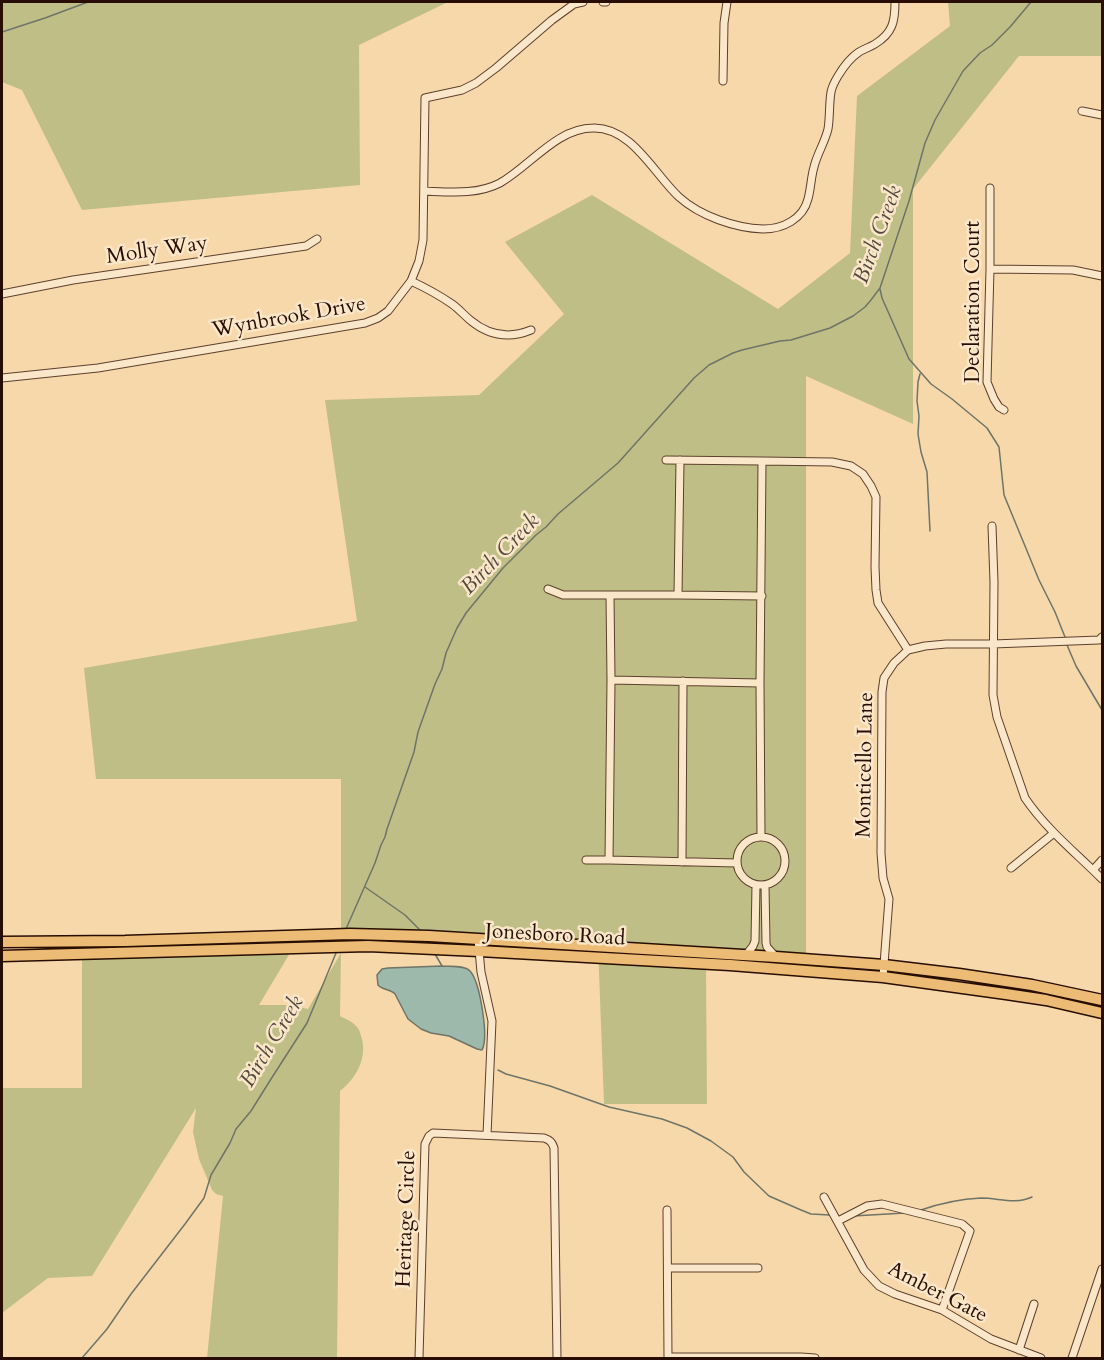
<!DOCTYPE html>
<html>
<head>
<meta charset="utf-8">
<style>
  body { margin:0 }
  #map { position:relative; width:1104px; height:1360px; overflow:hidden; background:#f7d8ab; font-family:Cardo,serif }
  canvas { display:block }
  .frame { position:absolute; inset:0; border:3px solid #280d02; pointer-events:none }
</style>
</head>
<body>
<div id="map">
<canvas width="1104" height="1360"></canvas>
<div class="frame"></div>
</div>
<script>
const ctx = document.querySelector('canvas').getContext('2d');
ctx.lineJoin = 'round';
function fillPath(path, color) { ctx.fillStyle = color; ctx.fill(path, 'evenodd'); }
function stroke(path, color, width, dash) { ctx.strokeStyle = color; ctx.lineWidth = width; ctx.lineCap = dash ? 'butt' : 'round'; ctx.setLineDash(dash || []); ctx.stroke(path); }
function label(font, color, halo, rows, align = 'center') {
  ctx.font = font + ' Cardo,serif'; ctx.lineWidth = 5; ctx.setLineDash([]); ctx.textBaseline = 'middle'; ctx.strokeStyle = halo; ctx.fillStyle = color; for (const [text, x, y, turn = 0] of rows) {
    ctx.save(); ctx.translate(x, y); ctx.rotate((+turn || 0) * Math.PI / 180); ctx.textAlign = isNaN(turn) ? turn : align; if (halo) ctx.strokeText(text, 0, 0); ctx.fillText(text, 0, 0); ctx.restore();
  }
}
fillPath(new Path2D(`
  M2,2H448L359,45L360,185L82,210L22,90L2,82Z
  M948,2H1102V56H1019L913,189V424L806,376V966L706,962L707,1104H604L598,945L341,953L340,1016C346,1019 353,1022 357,1027C359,1029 360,1032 361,1036C368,1056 357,1078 340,1091L337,1358H207L223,1196L216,1194L212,1190L199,1159L193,1132L196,1108L92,1276L48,1278L2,1313V1088H82V954L290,953L259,1005H290L308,1009L341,953V779H96L84,668L357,621L325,400L479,395L564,314L505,242L592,195L778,309L850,253L857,96L950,26Z`), '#c0be87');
const water = new Path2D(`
  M442,966C450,967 464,965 470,971C480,982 489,1037 482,1050L477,1049L449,1036L431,1033L421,1029L408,1019L395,994C390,989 382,990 378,985L377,975L382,969L388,968Z`);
fillPath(water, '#9db9ac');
stroke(water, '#6e7468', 1.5);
stroke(new Path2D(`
  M2,32L45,18L88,2
  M880,289L882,298L909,359L931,384L952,399L987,428L999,447L1004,495L1039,580L1055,612L1065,637
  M920,374L918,382L917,401L919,416L918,434L921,452L927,472L930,531
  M1067,645L1076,666L1102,710
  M365,887L405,915L420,930
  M346,929L375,863L381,845L385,837L387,829L414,752L418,732L435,684L442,669L446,653L457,628L466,613L503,568L536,535L546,527L558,514L618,463L694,378L709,365L733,353L742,350L780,341L791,340L830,328L853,316L865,307L871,300L880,288L909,201L925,143L935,120L963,71L980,53L992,45L1010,27L1031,2
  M435,954L442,966
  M498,1070L506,1074L550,1086L609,1107L662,1119L687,1128L711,1141L733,1157L744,1172L769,1196L801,1210L811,1214L830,1215
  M921,1210C941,1203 961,1199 981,1198C999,1198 1015,1205 1032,1197
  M853,1216L905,1213
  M82,1358L107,1329L131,1294L185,1224L204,1198L211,1175L230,1143L236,1129L251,1111L271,1079L307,1023L336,953`), '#6e7468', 1.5);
const minor = new Path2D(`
  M603,2H606
  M723,81L724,23L727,2
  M1082,111L1102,115
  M990,188V269L987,382L994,399L999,407L1004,410
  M424,191C450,192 477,195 500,183C530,166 557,128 593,128C632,127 654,174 679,197C700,216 735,228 763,229C783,229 803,219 808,199C811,188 811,177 814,167C817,154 825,142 828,129C830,117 829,104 831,92C832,87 835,81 838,76C844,66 850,58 859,52C864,49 870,47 875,44C893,33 895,21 895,2
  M990,269L1073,270L1102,276
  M411,281C426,288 439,295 452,304C459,309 464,315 470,320C489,336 509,339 531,330
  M2,294L73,280L306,246L317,239
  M2,378L98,368L365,323L378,318L388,311L411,281L419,261L423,240L425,98L462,90L476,83L496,68L552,20L574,4L583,2
  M666,460L762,461L760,683
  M680,460L678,595L762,596
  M762,461L832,462L851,466L863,474L871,486L876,497L875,567L876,590L878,603L908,650
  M992,526L994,582L993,695L997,717L1025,798C1046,829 1076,853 1102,879
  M548,589L563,595H678
  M610,595L611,680
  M737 861a24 24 0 1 1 48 0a24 24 0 1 1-48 0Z
  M586,860H609
  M682,862L683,681
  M737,863L609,860L611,680L760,683L761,837
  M1011,868L1054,833
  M1093,870L1102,860
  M765,885L766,943L767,947L776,957
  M478,939L481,972L492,1021L487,1135
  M746,955L753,946L755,941L756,885
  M883,977L889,899L883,878L881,853L882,692L884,678L894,663L908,650L925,646L946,644H993L1099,640L1102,637
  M824,1197L864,1270L879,1286L895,1294L942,1310L991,1339L1041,1358
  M667,1210L668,1358
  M838,1221L867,1206L882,1204L962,1224L970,1231L942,1310
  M668,1268H758
  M1019,1350L1034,1304
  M668,1357H801L815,1358
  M419,1358L425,1144L429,1136L433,1133L544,1138C550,1140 552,1142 554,1148L557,1358
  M1072,1358L1102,1269`);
const primary = new Path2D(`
  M2,942L125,941L350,934L429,936L776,957L884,965L959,974L1032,985L1102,1000
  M2,956L368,946L479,951L730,965L883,977L1006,994L1046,1000L1102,1013`);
stroke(minor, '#5c402c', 9);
stroke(primary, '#280d02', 13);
stroke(minor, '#fae6c8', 7);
stroke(primary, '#ecbc76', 10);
label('21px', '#280d02', '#fae6c8', [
  ["Molly Way",157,251,-8],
  ["Declaration Court",974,302,-90],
  ["Wynbrook Drive",289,318,-10],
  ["Monticello Lane",866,765,-89],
  ["Jonesboro Road",555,936,3],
  ["Heritage Circle",407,1219,-88],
  ["Amber Gate",937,1293,27]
]);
label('italic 22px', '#51493e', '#fae6c8', [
  ["Birch Creek",879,235,-70],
  ["Birch Creek",501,555,-46],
  ["Birch Creek",273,1042,-59]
]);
</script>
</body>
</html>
